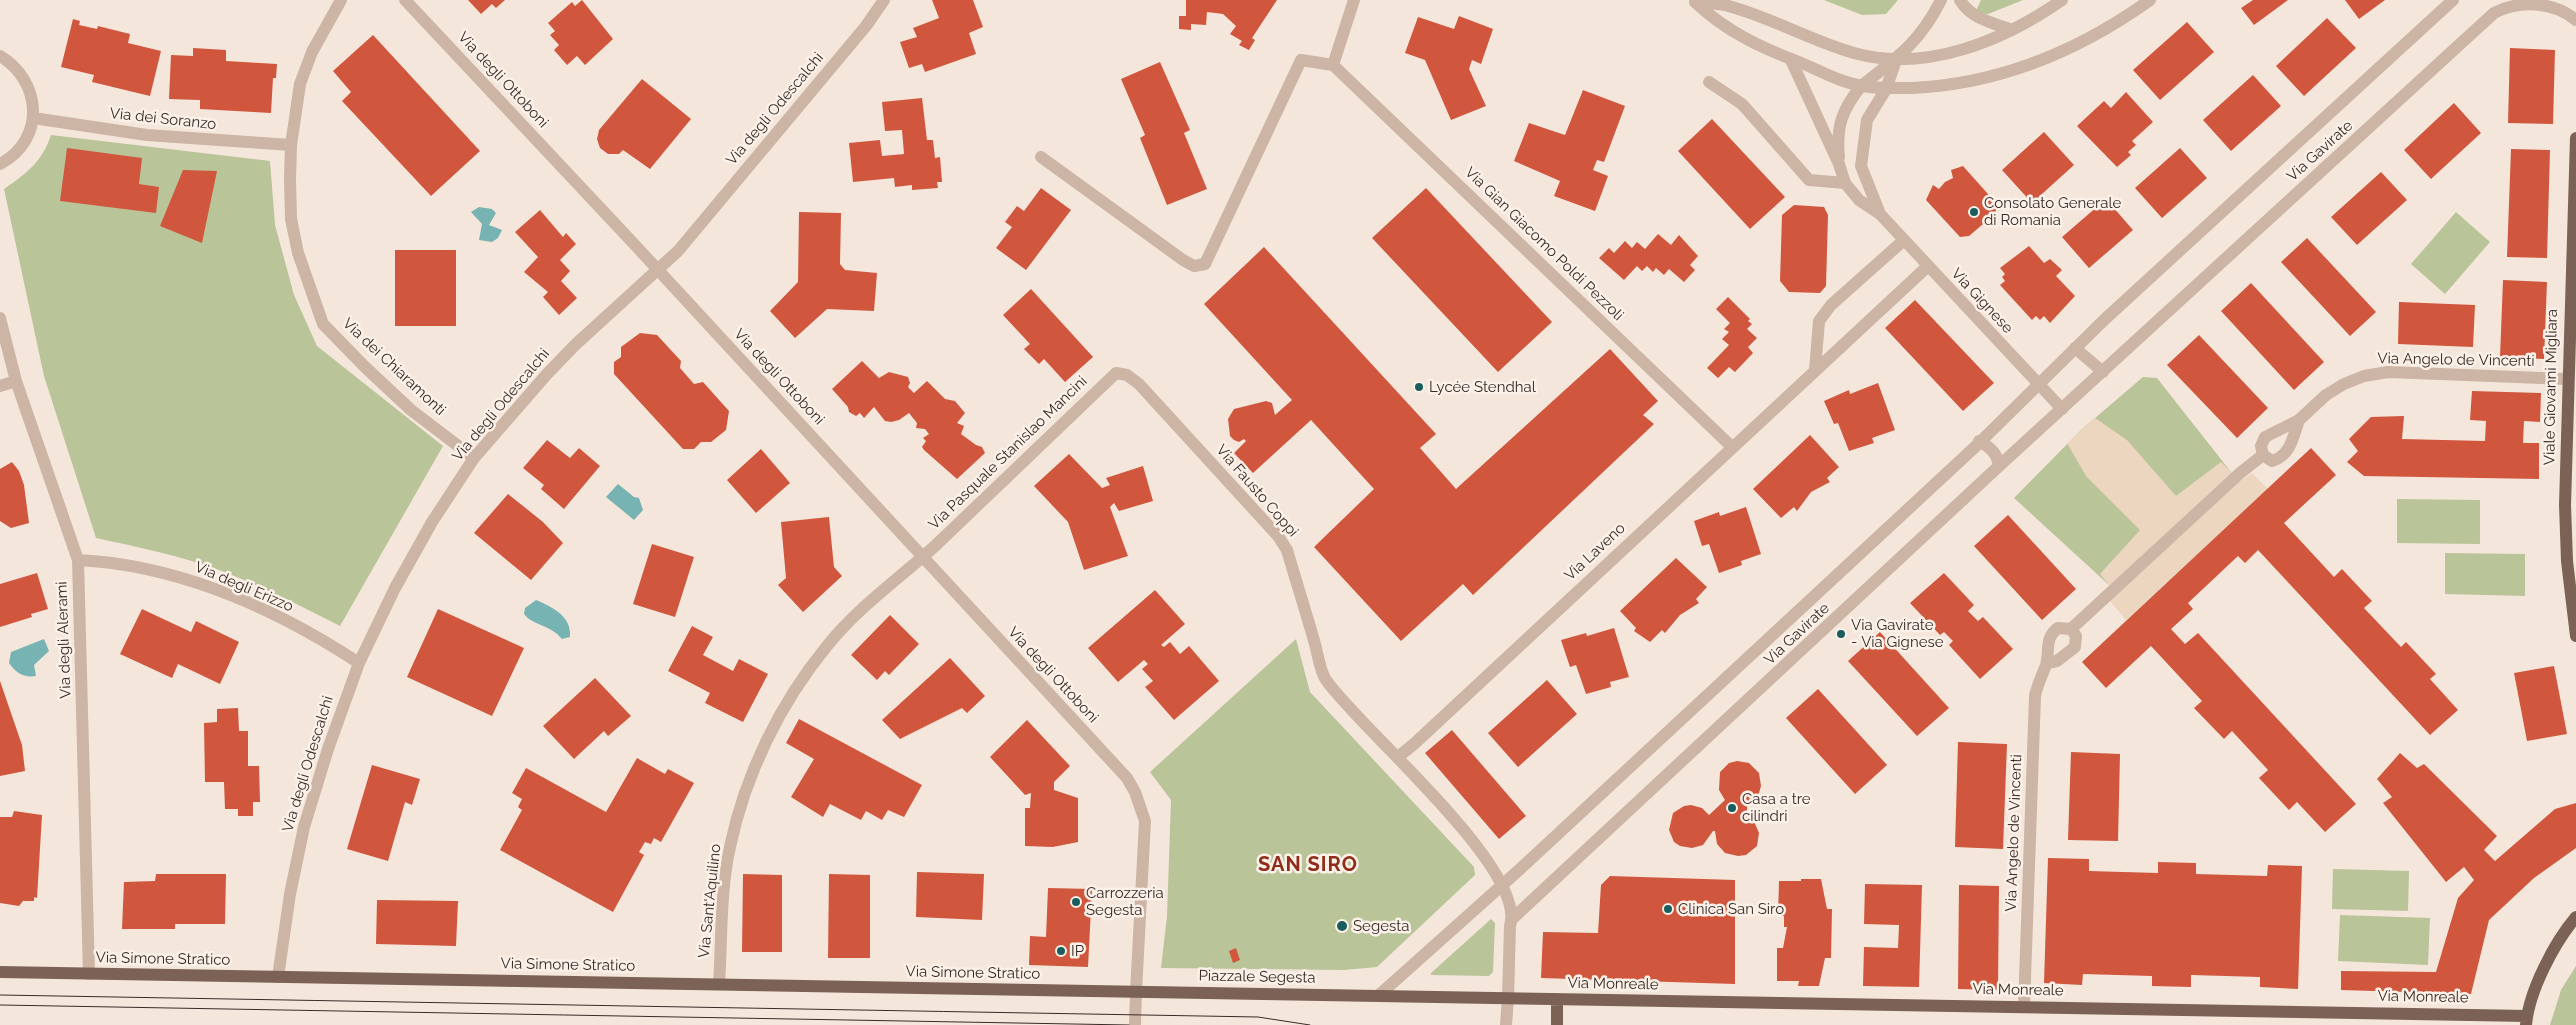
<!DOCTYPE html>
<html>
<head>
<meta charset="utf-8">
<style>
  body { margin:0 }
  canvas { display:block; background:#f4e6db }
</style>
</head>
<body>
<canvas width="2576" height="1025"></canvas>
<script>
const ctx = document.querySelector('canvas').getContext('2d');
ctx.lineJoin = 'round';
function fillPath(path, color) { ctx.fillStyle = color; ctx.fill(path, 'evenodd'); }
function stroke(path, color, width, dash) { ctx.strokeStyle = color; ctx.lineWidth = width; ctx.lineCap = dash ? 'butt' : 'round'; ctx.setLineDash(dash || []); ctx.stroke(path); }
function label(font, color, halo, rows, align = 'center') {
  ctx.font = font + ' Raleway,sans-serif'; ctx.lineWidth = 5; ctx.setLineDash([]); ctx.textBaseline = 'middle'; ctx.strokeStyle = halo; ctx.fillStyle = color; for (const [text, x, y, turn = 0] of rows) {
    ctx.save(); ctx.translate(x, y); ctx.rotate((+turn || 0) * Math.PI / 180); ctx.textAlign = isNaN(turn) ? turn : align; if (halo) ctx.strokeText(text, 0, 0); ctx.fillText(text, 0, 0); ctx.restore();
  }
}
fillPath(new Path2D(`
  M1824,0H1898L1886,14L1862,15Z
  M1981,0H2023L1988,14L1975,13Z
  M51,135L270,161L275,225L294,295L317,346L443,446L340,626C301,606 263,587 222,571C181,556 138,547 96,538L44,376L4,189C27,173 42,162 51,135Z
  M2456,212L2490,242L2445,294L2411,264Z
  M2143,377L2157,378L2231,472L2109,585L2014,498L2081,430Z
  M2397,499L2480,500V544L2397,543Z
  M2445,553L2525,554V596L2445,594Z
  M1296,639L1310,692L1474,867L1475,875L1377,967L1344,970L1161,968L1167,916L1171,800L1150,772Z
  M2333,869L2409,871L2408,911L2332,909Z
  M2340,915L2430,918L2428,965L2338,961Z
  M1491,919L1495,923L1493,972L1489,976L1431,975V973Z
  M2576,966V1025H2550L2561,990Z`), '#b9c499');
fillPath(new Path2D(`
  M2095,418L2127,440L2176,496L2221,462L2231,472L2109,585L2100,574L2140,530L2086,476L2067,443Z
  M2252,473L2268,489L2126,620L2109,600L2239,482Z`), '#edd6c0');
fillPath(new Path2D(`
  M479,207L492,209L496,213L489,225L502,230L498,238L492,242L479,240L482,224L471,212Z
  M618,484L634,497L639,498L643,510L634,520L606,497Z
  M536,600C552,607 572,616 570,637L562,639C550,624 533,626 524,614L525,608Z
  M44,639L49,651L34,665L36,676C24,678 16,673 9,663L11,652Z`), '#77b3b2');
fillPath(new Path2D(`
  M468,0H505L496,8L492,4L481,14Z
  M582,0L613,39L585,65L577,56L567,65L554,50L559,45L550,35L555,31L548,23L572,2L575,6Z
  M932,0H973L983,27L969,33L976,54L925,72L922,64L909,68L900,42L917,37L913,28L939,18Z
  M1186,0H1277L1252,38L1255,40L1249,50L1239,45L1242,41L1230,34L1236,26L1223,14L1207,12L1206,25L1191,24V30L1179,29V16H1186Z
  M2253,0H2288L2254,25L2241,8Z
  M2345,0H2385L2359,19Z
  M1459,16L1493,29L1481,64L1472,60L1469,69L1486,106L1451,120L1425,60L1405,53L1418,17L1454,29Z
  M2327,18L2356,48L2304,96L2276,66Z
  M73,19L80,21L79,25L97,29L98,26L130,34L128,43L161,51L150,96L92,82L94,75L61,67Z
  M2187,22L2214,52L2160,100L2133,70Z
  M373,35L480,151L431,196L342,101L351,92L333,71Z
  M193,48L226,50V61L277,64L276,78H273L271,113L200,109V100L169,99L171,55L193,56Z
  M2510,48L2555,50L2553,124L2508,123Z
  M1160,62L1190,130L1184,133L1207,189L1167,205L1140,138L1145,135L1121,79Z
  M2253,75L2281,106L2231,151L2203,120Z
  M642,79L691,119L650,169L623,150L619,154H608L600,148L597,139L599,130Z
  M1583,90L1625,106L1604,162L1597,160L1593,170L1608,176L1595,211L1554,196L1560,181L1514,161L1529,123L1565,135Z
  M2126,92L2153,122L2132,141L2136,145L2128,152L2131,155L2117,167L2077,126L2104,101L2111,108Z
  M922,98L927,140H933L935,158L940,157L942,182H937L938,188L912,190V185L895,187L894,178L853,182L849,143L880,140L882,156L904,154L902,130L885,131L882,102Z
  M2454,103L2481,133L2431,179L2404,150Z
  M1712,119L1785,197L1750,229L1678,151Z
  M2044,132L2074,165L2032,203L2002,170Z
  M67,148L142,158L139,184L159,187L156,213L60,201Z
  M2180,148L2207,178L2162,218L2135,188Z
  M2511,149L2550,150L2547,258L2507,257Z
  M1963,166L1996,203V213L1969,236L1960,237L1926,200L1933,185L1939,189L1945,182L1953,178L1951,170Z
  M183,170L217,171L202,243L160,226Z
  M2381,172L2407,200L2357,245L2331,217Z
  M1041,188L1071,210L1026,270L996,248L1012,227L1005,222L1017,206L1024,211Z
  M1426,188L1552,322L1498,372L1372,238Z
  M2106,199L2133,230L2089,268L2062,237Z
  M1794,205L1824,207L1828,215L1826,286L1820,293L1789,292L1780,281L1782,215Z
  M540,210L563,237L566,233L576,244L560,260L570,271L561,281L577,298L559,315L543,297L548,292L524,272L538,257L515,232Z
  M799,212L841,213L840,264L845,270L877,273L874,311L827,309L795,338L770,311L798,282Z
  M1658,234L1671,245L1679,235L1698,256L1690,265L1695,270L1684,282L1669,269L1664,275L1656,268L1653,272L1647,266L1642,271L1637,266L1624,280L1599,258L1609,248L1614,253L1625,241L1632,248L1637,242L1645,249Z
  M2307,238L2376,312L2350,336L2281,262Z
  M2029,246L2044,263L2050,259L2062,270L2056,276L2075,296L2050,323L2044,316L2040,320L2036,316L2032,320L2000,285L2005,281L2002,277L2005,274L2000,268Z
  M1264,247L1436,434L1420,448L1456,489L1610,349L1658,401L1643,415L1654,424L1473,595L1463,584L1401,641L1314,547L1374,489L1311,420L1253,473L1234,453L1246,441L1244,439L1239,442L1234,440L1230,436L1228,419L1234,409L1266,401L1272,403L1275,415L1292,400L1204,304Z
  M395,250H456V326H395Z
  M2503,280L2547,282L2544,359L2500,357Z
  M2251,283L2324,362L2294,390L2221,311Z
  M1031,289L1093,357L1065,382L1044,359L1039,364L1024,349L1030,344L1003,315Z
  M1728,297L1750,319L1748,321L1752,324L1747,329L1757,338L1748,347L1753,353L1735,372L1729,367L1718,378L1707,368L1729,345L1722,339L1729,332L1724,329L1730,323L1716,309Z
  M1915,300L1994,383L1963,411L1885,328Z
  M2399,302L2475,305L2473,347L2398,344Z
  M640,333L657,335L681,361L680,368L694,384L703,382L729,411L726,430L711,442H701L694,449H683L614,374V362L621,357V347Z
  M2199,335L2268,408L2237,438L2167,365Z
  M862,361L879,378L889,372L908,377L910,383L908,387L914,393L927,381L945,399L955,401L965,413L957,423L964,426L961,434L976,445L982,447L985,453L957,479L924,450L922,447L926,441L923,438L929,434L925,429L916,428L917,423L909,413L899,420L891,422L885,421L874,407L864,418L860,413L856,416L849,412L848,407L832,389Z
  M1878,383L1895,430L1872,438L1874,443L1849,451L1838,423L1834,424L1824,401L1849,390L1850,394Z
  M2472,391L2541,393L2540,422L2524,421L2523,443H2539V479L2364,476L2347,462L2358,451L2349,439L2371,417L2404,416L2402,439L2485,441L2486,421L2470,420Z
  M1810,435L1839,467L1827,478L1830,482L1811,492L1797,511L1794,507L1781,518L1753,489Z
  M547,440L570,458L579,448L600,466L564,509L541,489L544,485L523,468Z
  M2311,448L2336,475L2284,523L2334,577L2342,569L2372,601L2364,608L2401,647L2406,642L2436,674L2430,679L2458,710L2430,735L2258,550L2245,563L2238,556L2188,603L2193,609L2171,629L2185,644L2198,633L2356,804L2325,832L2297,802L2289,810L2259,778L2268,770L2232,731L2224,739L2194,708L2202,701L2151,646L2106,688L2082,662Z
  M761,449L790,483L756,513L727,480Z
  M1069,454L1102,488L1110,485L1106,478L1143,466L1153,501L1119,511L1114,503L1110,507L1128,556L1084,570L1068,522L1034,486Z
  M12,462L19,471L24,485L29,523L11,528L0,521V469Z
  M508,494L543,522L563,543L531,580L474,533Z
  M1746,507L1761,554L1741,561L1742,565L1719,573L1709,544L1702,546L1694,521L1719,512L1720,516Z
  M2008,515L2076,589L2042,620L1974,546Z
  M829,517L834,567L842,576L803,612L778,585L786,578L781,522Z
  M652,544L694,557L675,617L633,604Z
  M1676,558L1707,587L1696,599L1699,603L1680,615L1665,633L1662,630L1650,642L1634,631L1636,628L1620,611Z
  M37,573L48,609L31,614L32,617L0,627V584Z
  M1944,573L1974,605L1968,611L1978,621L1983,617L2013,649L1980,679L1949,645L1953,641L1944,632L1940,635L1910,603Z
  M1155,590L1185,624L1161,645L1164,647L1170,642L1180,654L1189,646L1219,681L1174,720L1145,687L1153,681L1142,669L1148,664L1144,660L1118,682L1088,648Z
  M142,609L191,632L196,621L239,642L220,684L178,664L172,678L120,654Z
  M438,609L524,648L492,716L407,677Z
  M890,615L919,644L889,675L885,671L877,680L851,655Z
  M692,626L713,637L703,655L733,671L739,659L768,674L743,722L705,703L710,693L668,671Z
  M1614,628L1629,677L1610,682L1611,687L1586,694L1576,665L1570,667L1561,640L1586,633L1587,636Z
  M1880,632L1949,708L1917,736L1848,661Z
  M950,658L985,696L967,713L962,708L900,739L882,720Z
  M2554,666L2567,734L2527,741L2514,673Z
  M595,678L631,716L608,736L604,731L574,759L543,726Z
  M1547,680L1577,714L1518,767L1488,733Z
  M0,681L22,745L25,771L0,776Z
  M1818,689L1887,765L1855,794L1786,718Z
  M238,708L239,731H248V766H259L260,802H253V816H238V809H225L224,782H205L204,723L217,722V709Z
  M799,719L922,785L904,817L888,810L882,820L866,811L861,820L830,804L823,817L791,797L814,759L786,743Z
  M1027,720L1070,766L1054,782V790L1078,798V842L1053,847L1025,846V808H1030L1031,793L1025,795L990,757Z
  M1452,730L1526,816L1499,839L1425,753Z
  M1958,742L2007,744L2003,849L1955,847Z
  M2071,752L2120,754L2118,841L2068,840Z
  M2400,753L2417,768L2424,764L2497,836L2484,850L2495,861L2555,809L2576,803V848L2534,878L2489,920L2471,994L2341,990V971L2436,972L2458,898L2474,880L2464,867L2446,882L2383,803L2392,797L2377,779Z
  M637,758L665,774L668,769L694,783L661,842L654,838L651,844L645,842L639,852L644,855L613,912L500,850L522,810L518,807L522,799L512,793L526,768L606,812Z
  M1737,761L1749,763L1759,773L1761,786L1759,793L1747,803V814L1753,819L1759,833L1757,846L1746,855L1738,856L1725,853L1717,844L1715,831H1713L1703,845L1692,848L1680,846L1674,842L1669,830L1673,813L1684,806L1691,805L1702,808L1709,815L1725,800L1719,790L1720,772L1729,763Z
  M372,765L420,779L412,805L405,802L388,861L347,849Z
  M14,811L42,815L37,898L34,897V901H23L19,906L0,903V817H12Z
  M2048,858L2089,859V871L2158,873V862L2196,863V874L2267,876L2268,865L2302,866L2298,989L2260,987V977L2191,975V987L2152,986V976L2083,974L2082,985L2044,983Z
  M917,872L984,874L982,920L916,917Z
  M156,874H226L225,924H175V929H122L124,882L155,881Z
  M743,874L782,875V952H742Z
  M829,874L870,875V958H828Z
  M1610,876L1735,880V984L1541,978L1543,932L1598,933L1601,885Z
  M1801,879H1821L1827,909H1832L1831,958H1825L1819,986H1798L1799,981H1777V948H1783L1787,927H1784V916H1778L1779,881H1801Z
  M1865,884L1922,885L1919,987L1863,986L1864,947L1898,948L1899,925L1864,924Z
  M1959,885L1999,886L1998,990L1958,989Z
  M1048,888L1092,889L1088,967L1029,965L1030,936L1046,937Z
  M377,900L458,901L456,946L376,944Z
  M1236,948L1240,960L1233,963L1229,951Z`), '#d0573d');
stroke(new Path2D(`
  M1709,82L1742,104L1809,180L1845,183
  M2071,629L2240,473L2263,455`), '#cdb5a5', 12);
stroke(new Path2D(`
  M341,0L312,52L300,84L291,145L290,179L291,219L298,253L323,324L365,367L411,410L474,458
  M405,0L635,245L1127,778L1135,792L1145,821L1136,992
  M0,56C42,81 46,140 0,164
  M1791,60L1839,164L1845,183L1859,200L1880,214L2062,409
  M1333,65L1732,447
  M1333,65L1354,0
  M33,118L147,135L291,145
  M1041,157L1183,260L1194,266L1205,264L1301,60L1333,65
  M1839,157C1836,126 1842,110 1861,86
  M1880,214L1861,166L1867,120L1886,89
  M0,318L16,381L78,560L89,974
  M2075,348L2103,372
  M1815,370L1819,321L1831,305L1904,240
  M0,386L16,381
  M2299,420C2293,437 2291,455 2272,461L2263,455L2261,446L2265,437L2299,420L2326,395L2344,384L2364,376L2388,372L2567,379
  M1979,441C1991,448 1997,453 1999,466
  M78,560C179,565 275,608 359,663
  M1398,757L1414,744L1928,266
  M1512,919L1999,466L2494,13C2519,0 2553,1 2576,20
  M278,977L290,894L304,827L328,749L359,663L395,588L432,522L474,458L547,374L575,345L678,251L866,26L884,0
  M719,984C722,939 720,891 730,847C745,775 780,703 827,646C858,607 900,578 936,545C996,487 1056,430 1116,373L1127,375L1139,384L1278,536L1287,550C1296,581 1306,612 1315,644C1318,655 1320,671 1326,680C1360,729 1528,869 1510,926L1508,998
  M1378,996L1519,870L1975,447L2104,320L2453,0
  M2024,1007L2035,696C2037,685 2042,676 2046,665C2050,652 2044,638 2058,628L2071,629L2076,636L2075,647L2057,661L2047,663`), '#cdb5a5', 12);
stroke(new Path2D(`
  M1960,0C1971,19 1993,23 2012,30
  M1695,2C1726,31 1759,47 1799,62C1819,70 1841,83 1863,86C1879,89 1895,88 1912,88C1999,84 2080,50 2150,0
  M1695,2C1707,3 1721,3 1732,7C1774,19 1812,41 1854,53C1926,73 2003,41 2062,0
  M1861,86C1897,58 1920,42 1941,0
  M1886,89L1896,60
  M1135,1025L1136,992
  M1506,1025L1508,998`), '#cdb5a5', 12);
stroke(new Path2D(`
  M2576,138L2565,505L2567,561L2576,636
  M0,972L2527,1016
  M1557,999V1025
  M2526,1025C2529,991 2554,943 2576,917`), '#7c6157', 12);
stroke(new Path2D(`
  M0,995L1258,1017L1310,1025
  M0,1005L1129,1025`), '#382b27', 1);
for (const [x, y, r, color] of [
  [1974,212,5,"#195d5d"],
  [1419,387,5,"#195d5d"],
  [1841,634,5,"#195d5d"],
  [1732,808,5,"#195d5d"],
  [1076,902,5,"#195d5d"],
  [1668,909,5,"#195d5d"],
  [1342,926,6,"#195d5d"],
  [1061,951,5,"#195d5d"]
]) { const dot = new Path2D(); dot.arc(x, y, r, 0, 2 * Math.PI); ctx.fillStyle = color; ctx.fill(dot); stroke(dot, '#fbf1e8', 2); }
label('15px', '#382b27', '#fbf1e8', [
  ["Via degli Ottoboni",503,80,47],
  ["Via degli Odescalchi",775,109,-50],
  ["Via dei Soranzo",163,119,6],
  ["Via Gavirate",2320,151,-42],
  ["Via Gian Giacomo Poldi Pezzoli",1544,244,44],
  ["Via Gignese",1982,301,47],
  ["Via Angelo de Vincenti",2456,360,1],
  ["Via dei Chiaramonti",394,367,43],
  ["Via degli Ottoboni",779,377,47],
  ["Viale Giovanni Migliara",2551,387,-89],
  ["Via degli Odescalchi",501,405,-50],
  ["Via Pasquale Stanislao Mancini",1008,453,-44],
  ["Via Fausto Coppi",1257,491,49],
  ["Via Laveno",1595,552,-43],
  ["Via degli Erizzo",244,587,23],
  ["Via Gavirate",1797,634,-43],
  ["Via degli Alerami",64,640,-92],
  ["Via degli Ottoboni",1053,675,47],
  ["Via degli Odescalchi",308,764,-73],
  ["Via Angelo de Vincenti",2014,833,-88],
  ["Via Sant'Aquilino",710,901,-84],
  ["Via Simone Stratico",163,959,1],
  ["Via Simone Stratico",568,965,1],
  ["Via Simone Stratico",973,973,1],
  ["Piazzale Segesta",1257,977,1],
  ["Via Monreale",1613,984,1],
  ["Via Monreale",2018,990,1],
  ["Via Monreale",2423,997,1]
]);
label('15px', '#382b27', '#fbf1e8', [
  ["Consolato Generale",1984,203],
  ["di Romania",1984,220],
  ["Lycée Stendhal",1429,387],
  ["Via Gavirate",1851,625],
  ["- Via Gignese",1851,642],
  ["Casa a tre",1742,799],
  ["cilindri",1742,816],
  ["Carrozzeria",1086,893],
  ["Segesta",1086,910],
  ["Clinica San Siro",1678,909],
  ["Segesta",1353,926],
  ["IP",1071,951]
], 'left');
ctx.letterSpacing = '1px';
label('bold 20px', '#8e2d19', '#fbf1e8', [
  ["SAN SIRO",1308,865]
]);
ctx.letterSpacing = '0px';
</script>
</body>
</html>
